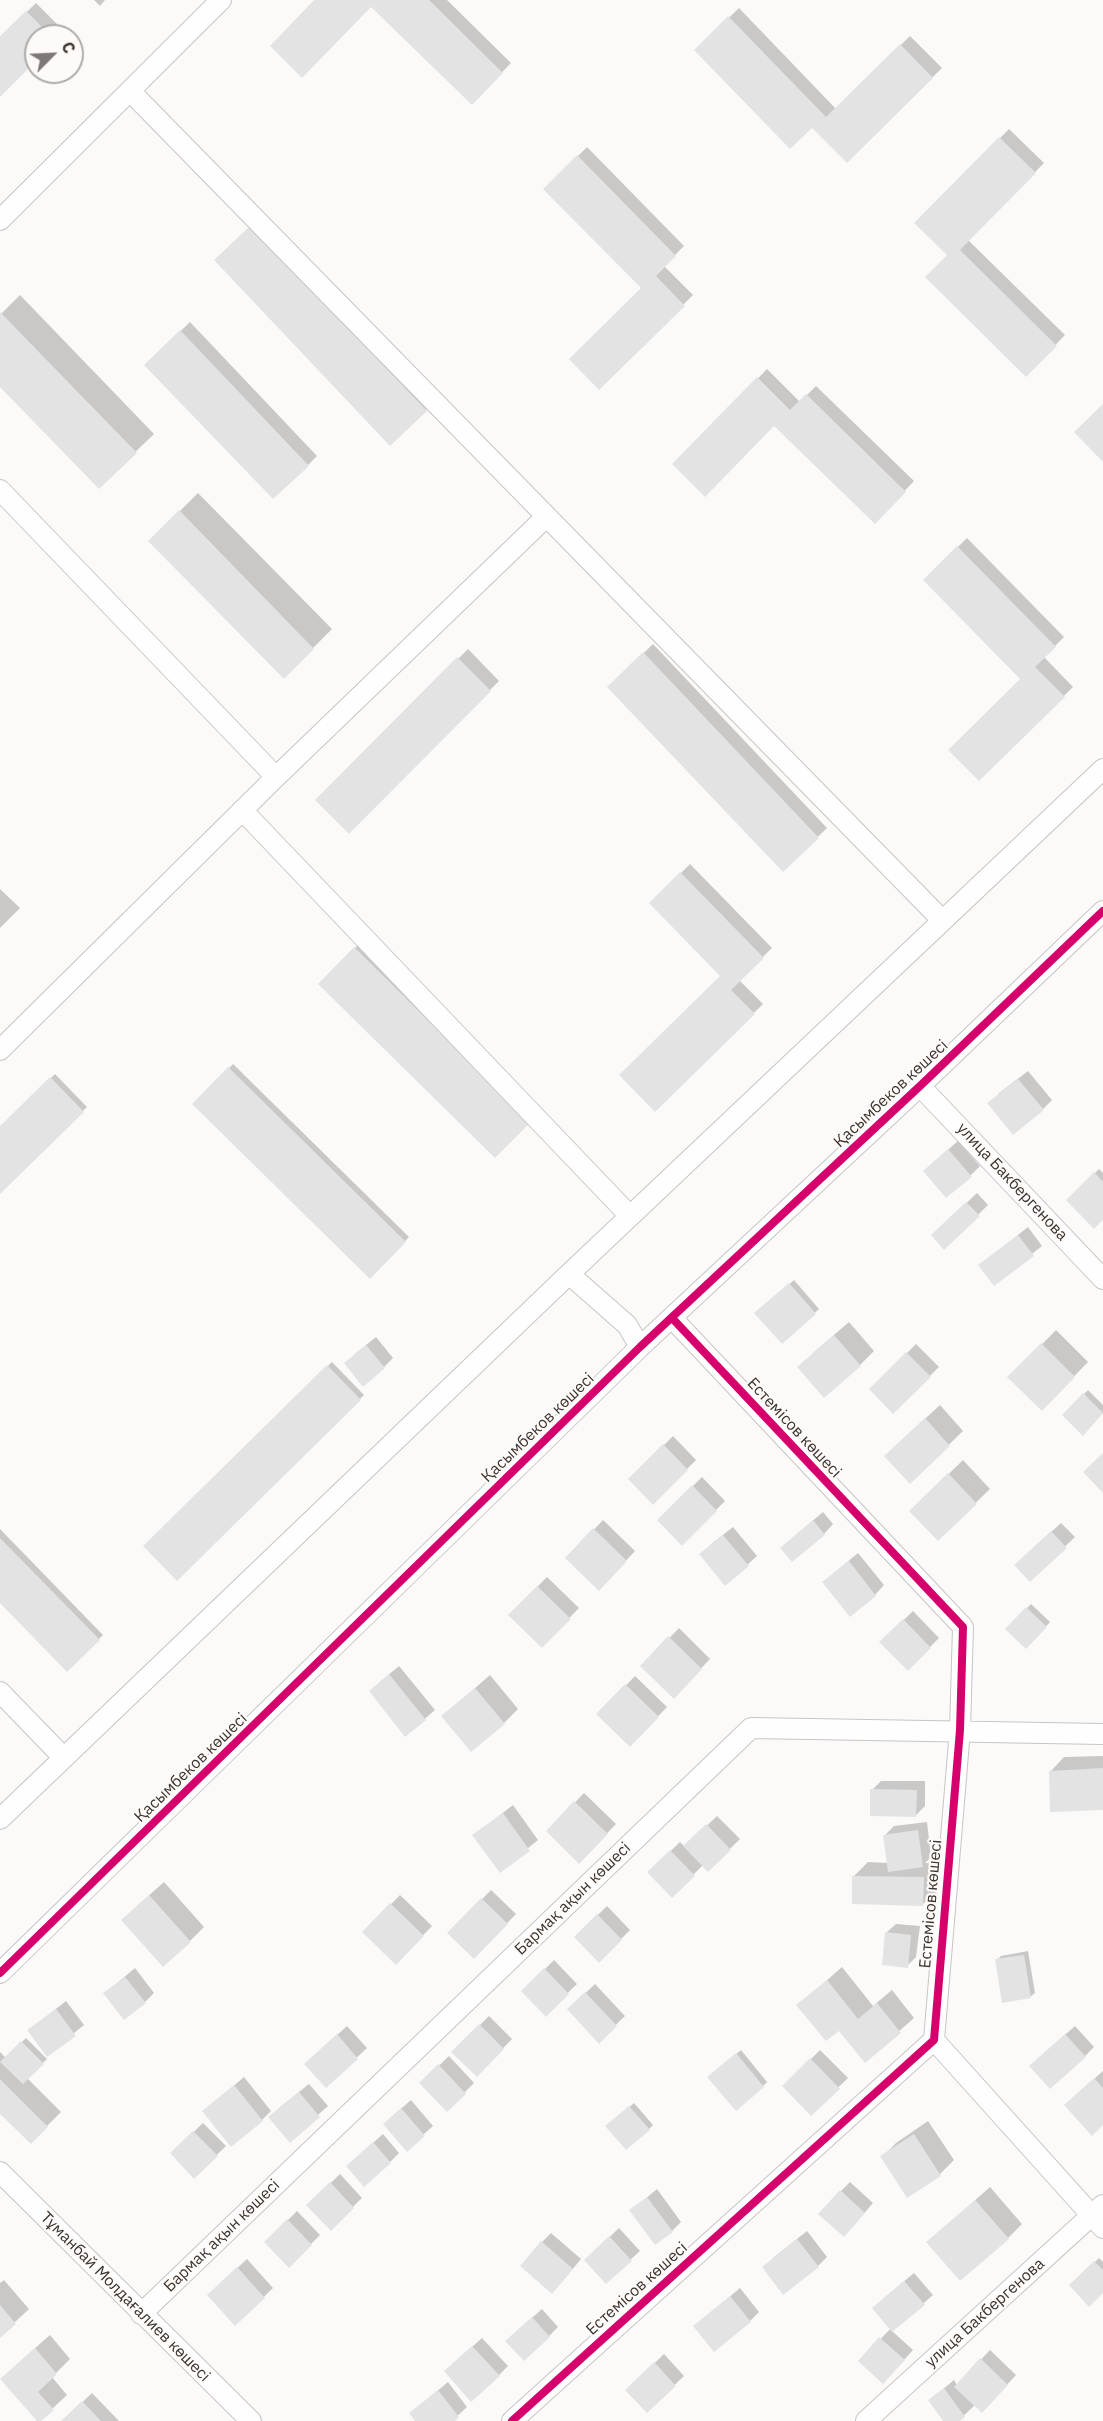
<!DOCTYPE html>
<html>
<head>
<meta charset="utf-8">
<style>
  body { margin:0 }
  #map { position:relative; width:1103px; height:2421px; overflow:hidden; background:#fcfaf9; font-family:"IBM Plex Sans",sans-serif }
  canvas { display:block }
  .north { position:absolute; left:24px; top:24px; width:60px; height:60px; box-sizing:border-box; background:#fdfaf8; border:2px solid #afaba8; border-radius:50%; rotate:66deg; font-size:16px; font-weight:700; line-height:24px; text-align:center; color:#3a3430 }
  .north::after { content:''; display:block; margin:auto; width:21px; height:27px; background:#7e7976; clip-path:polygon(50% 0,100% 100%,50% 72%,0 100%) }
</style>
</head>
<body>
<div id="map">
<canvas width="1103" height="2421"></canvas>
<div class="north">С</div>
</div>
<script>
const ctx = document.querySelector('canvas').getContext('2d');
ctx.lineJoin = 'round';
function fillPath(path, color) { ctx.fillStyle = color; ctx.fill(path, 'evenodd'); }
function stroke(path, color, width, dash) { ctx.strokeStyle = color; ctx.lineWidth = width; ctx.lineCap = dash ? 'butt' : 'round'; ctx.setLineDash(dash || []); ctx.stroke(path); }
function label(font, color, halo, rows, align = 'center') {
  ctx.font = font + ' "IBM Plex Sans",sans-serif'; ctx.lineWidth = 4.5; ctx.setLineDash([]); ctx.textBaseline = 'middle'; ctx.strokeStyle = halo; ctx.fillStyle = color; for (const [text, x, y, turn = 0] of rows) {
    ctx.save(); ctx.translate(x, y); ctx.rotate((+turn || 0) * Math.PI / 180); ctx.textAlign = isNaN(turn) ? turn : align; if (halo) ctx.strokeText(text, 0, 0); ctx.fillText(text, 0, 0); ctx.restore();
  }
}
fillPath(new Path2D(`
  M94,0H105L100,6Z
  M316,0H447L511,63L472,103L372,5Z
  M36,3L64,31L59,36H36V59L0,95V38Z
  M739,8L836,109L910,36L942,68L847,161L812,125L696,50Z
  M1009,129L1044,163L968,240L1065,335L1026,375L949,255L916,223Z
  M587,147L684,246L664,266L693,295L599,388L643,288L545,189Z
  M260,218L435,401L390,444Z
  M20,295L154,434L99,487L0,384V315Z
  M190,322L317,456L308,465L146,365Z
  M767,369L800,402L816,386L914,481L875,522L775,424L675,464Z
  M198,493L332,629L284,677L150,541Z
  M967,538L1064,637L1044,657L1073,687L979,779L1022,679L925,580Z
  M653,644L827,828L783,870L609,687Z
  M468,649L499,681L349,832L317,800Z
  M690,864L772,948L739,980L763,1004L655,1110L722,976L651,903Z
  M0,889L20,908L0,928Z
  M359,944L534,1117L320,984Z
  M233,1064L409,1237L370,1277L195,1104Z
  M1028,1071L1052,1100L1043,1109L998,1094Z
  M55,1074L87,1107L0,1192V1128Z
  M958,1141L980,1166L970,1176L934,1162Z
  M1099,1169L1103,1173V1218L1068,1200Z
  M977,1193L988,1205L944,1248L933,1235Z
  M1028,1227L1042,1246L994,1284L980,1265Z
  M794,1280L819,1309L782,1342L761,1309Z
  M849,1322L874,1351L860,1365L813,1353Z
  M1056,1330L1088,1362L1042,1409L1010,1377Z
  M376,1337L393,1358L384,1367L355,1354Z
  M916,1344L939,1367L893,1412L871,1389Z
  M332,1362L364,1395L177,1579L145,1546Z
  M1088,1390L1103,1405V1413L1083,1433L1064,1415Z
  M940,1405L963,1431L910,1482L900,1442Z
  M673,1436L696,1460L653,1503L630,1479Z
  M963,1460L990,1489L938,1539L911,1511Z
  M702,1477L725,1501L682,1544L659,1520Z
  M823,1512L833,1524L824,1534L791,1539Z
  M603,1520L635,1551L599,1589L567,1558Z
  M1061,1523L1075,1537L1030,1580L1025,1556Z
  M733,1527L757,1556L726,1584L710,1545Z
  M0,1529L103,1635L67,1670L0,1601Z
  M858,1553L884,1585L875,1595L834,1573Z
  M547,1577L579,1608L542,1646L510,1615Z
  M1031,1604L1050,1622L1026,1647L1007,1629Z
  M913,1611L939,1638L908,1669L881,1642Z
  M679,1628L710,1659L674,1696L642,1666Z
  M399,1666L435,1710L406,1735L380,1682Z
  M490,1675L518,1709L504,1723L443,1716Z
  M635,1676L667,1707L630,1745L598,1714Z
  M1103,1756V1808L1050,1772L1064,1757Z
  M881,1781H925V1806L916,1815L872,1790Z
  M584,1793L616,1824L579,1862L548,1831Z
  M513,1805L538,1840L500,1871L474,1835Z
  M717,1816L740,1839L708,1870L703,1865L672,1896L649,1872L680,1842L685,1847Z
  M927,1822L931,1857L925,1863L937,1864V1890L923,1904L854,1876L868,1862L888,1863L885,1835L894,1826Z
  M164,1882L204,1927L190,1941L137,1906Z
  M491,1890L516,1914L474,1957L449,1933Z
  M400,1895L432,1926L396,1963L364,1932Z
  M607,1906L630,1930L599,1961L576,1937Z
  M896,1924L920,1926L916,1957L907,1966L886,1933Z
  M1028,1951L1035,1993L1030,1997L997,1960L1001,1956Z
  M554,1960L577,1984L546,2014L523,1991Z
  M842,1967L873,2006L892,1990L914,2018L865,2061L839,2029L799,2005Z
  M135,1968L154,1993L145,2002L105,1993Z
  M595,1984L625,2016L599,2041L569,2009Z
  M66,2001L84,2025L47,2055L29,2030Z
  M489,2016L512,2039L477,2075L453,2052Z
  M347,2026L367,2048L326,2086L315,2055Z
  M1075,2026L1094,2047L1085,2056L1040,2057Z
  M26,2038L47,2059L27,2078L61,2112L31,2142L0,2112V2052L6,2058Z
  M741,2050L767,2082L763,2086L713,2073Z
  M820,2050L848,2078L811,2114L784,2086Z
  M449,2056L474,2083L447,2110L421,2083Z
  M1103,2071V2123L1075,2096Z
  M244,2077L271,2111L262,2120L204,2111Z
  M309,2084L328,2106L290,2140L279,2108Z
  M411,2100L433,2126L407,2149L394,2115Z
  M634,2103L653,2125L649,2129L612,2122Z
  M928,2121L954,2160L940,2174L908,2196L882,2157L896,2143Z
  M203,2123L226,2146L194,2177L172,2153Z
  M383,2134L399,2153L390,2162L357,2157Z
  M340,2174L362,2198L331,2228L308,2205Z
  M850,2182L873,2203L853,2226L841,2191Z
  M990,2187L1022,2224L1008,2238L928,2242Z
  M657,2189L681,2222L672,2231L631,2211Z
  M297,2211L320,2235L289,2266L266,2242Z
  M619,2228L640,2251L606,2282L595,2251Z
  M807,2231L827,2257L818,2266L773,2258Z
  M551,2233L581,2259L561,2283L542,2242Z
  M1099,2258L1103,2262V2291L1071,2285Z
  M247,2259L273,2288L236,2324L218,2286Z
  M914,2273L933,2295L892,2331L913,2350L892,2373L860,2361L891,2328L883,2299Z
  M4,2280L29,2309L0,2336V2283Z
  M740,2288L759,2312L750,2321L695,2326Z
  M542,2309L558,2327L549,2336L516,2332Z
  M50,2335L70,2359L52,2377L67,2395L39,2421L16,2365Z
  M482,2338L508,2366L499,2375L455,2362Z
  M990,2350L1016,2375L991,2402L975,2405L958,2421H945L930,2400L954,2380L957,2385Z
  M664,2354L684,2376L647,2411L636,2381Z
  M448,2382L467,2407L452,2421H417L411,2413Z
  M92,2393L119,2421H63L66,2418Z`), '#0003');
fillPath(new Path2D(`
  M314,0H429L503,73L472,105L371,7L302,78L270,46Z
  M26,11L51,36H36V61L0,97V36Z
  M728,16L826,117L900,44L933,78L847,163L812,128L790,149L694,50Z
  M999,137L1036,173L960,250L1057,346L1026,377L925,277L947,255L914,223Z
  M577,155L676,256L656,276L685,306L599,390L569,359L641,288L543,189Z
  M250,226L427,411L390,446L214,260Z
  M0,312L137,453L99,489L0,387Z
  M180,330L309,466L273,499L144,365Z
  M757,377L790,410L806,394L906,492L875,524L774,426L705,497L672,464Z
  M1103,404V462L1074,432Z
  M179,510L314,649L284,679L148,541Z
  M957,546L1056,647L1035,667L1065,697L979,781L948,750L1020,679L923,580Z
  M643,652L819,838L783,872L607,687Z
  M457,657L491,691L349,834L315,800Z
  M680,872L764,958L731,990L755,1014L655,1112L619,1075L720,976L649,903Z
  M354,947L531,1122L495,1158L318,984Z
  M228,1067L406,1242L370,1279L192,1104Z
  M50,1077L84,1112L0,1194V1126Z
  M1018,1079L1044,1110L1013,1135L987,1103Z
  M948,1149L972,1177L946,1198L923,1171Z
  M1094,1172L1103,1182V1220L1094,1229L1066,1200Z
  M966,1202L980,1216L944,1250L931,1235Z
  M1018,1235L1034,1256L994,1286L978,1265Z
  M789,1283L816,1314L782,1344L754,1313Z
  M834,1335L861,1366L824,1398L797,1367Z
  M1041,1343L1075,1377L1042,1411L1007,1377Z
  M366,1345L385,1368L363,1387L344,1363Z
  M906,1352L931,1377L893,1414L869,1389Z
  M327,1365L361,1400L177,1581L143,1546Z
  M1083,1393L1103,1413L1083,1436L1062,1415Z
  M925,1418L950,1446L910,1484L884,1456Z
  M663,1444L688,1470L653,1505L628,1479Z
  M1103,1453V1493L1083,1472Z
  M948,1473L977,1504L938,1541L909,1511Z
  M692,1485L717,1511L682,1546L657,1520Z
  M813,1520L825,1535L792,1562L780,1548Z
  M593,1528L627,1561L599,1591L565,1558Z
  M1051,1531L1067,1548L1030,1582L1014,1565Z
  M723,1535L749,1566L725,1586L699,1554Z
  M0,1538L100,1640L67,1672L0,1603Z
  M849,1561L876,1596L850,1617L822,1582Z
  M537,1586L571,1619L542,1648L508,1615Z
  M1026,1607L1047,1627L1026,1649L1005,1629Z
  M903,1619L931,1648L908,1671L879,1642Z
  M668,1636L702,1669L674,1699L640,1666Z
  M389,1674L426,1720L405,1737L369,1691Z
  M625,1684L659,1717L630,1747L596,1714Z
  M475,1688L505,1724L471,1752L441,1716Z
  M1103,1768V1810L1050,1812L1049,1771Z
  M870,1789L917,1790L916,1817L870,1816Z
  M574,1801L608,1834L579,1864L546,1831Z
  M503,1813L530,1851L500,1873L472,1835Z
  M706,1824L731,1850L708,1872L683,1846Z
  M918,1830L923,1867L888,1872L883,1835Z
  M670,1850L695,1876L672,1898L647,1872Z
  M852,1876L924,1877L923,1906L852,1904Z
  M149,1895L191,1942L163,1967L121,1920Z
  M481,1898L508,1924L474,1959L447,1933Z
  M390,1903L424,1936L396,1965L362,1932Z
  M597,1914L622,1940L599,1963L574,1937Z
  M885,1932L911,1935L908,1968L882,1965Z
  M1024,1955L1031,1998L1002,2003L995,1959Z
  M544,1968L569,1994L546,2017L521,1991Z
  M125,1977L146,2003L124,2020L103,1993Z
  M827,1980L858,2019L877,2003L901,2033L865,2063L839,2031L826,2041L796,2005Z
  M585,1992L617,2026L599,2044L567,2009Z
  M56,2009L76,2036L47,2057L27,2030Z
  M479,2024L504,2049L477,2077L451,2052Z
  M337,2034L358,2059L326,2088L304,2064Z
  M1065,2034L1086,2057L1050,2089L1029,2066Z
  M21,2041L44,2064L23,2084L0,2062Z
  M736,2053L764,2087L736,2111L707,2077Z
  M810,2058L840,2089L811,2116L782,2086Z
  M438,2064L466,2094L447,2112L419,2083Z
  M1094,2078L1103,2088V2125L1092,2136L1064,2105Z
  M0,2079L48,2127L31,2144L0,2114Z
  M234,2085L263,2121L231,2147L202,2111Z
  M299,2092L320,2117L290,2143L268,2117Z
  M629,2106L650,2130L626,2150L605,2126Z
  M401,2108L425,2136L407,2152L383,2124Z
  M193,2131L218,2156L194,2179L170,2153Z
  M914,2134L941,2176L907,2198L880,2156Z
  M373,2142L391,2163L364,2187L346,2166Z
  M330,2182L354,2208L331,2231L306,2205Z
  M840,2190L865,2213L844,2237L818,2214Z
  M647,2197L673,2232L655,2245L629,2210Z
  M975,2200L1009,2239L960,2281L926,2242Z
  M287,2219L312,2245L289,2268L264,2242Z
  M609,2236L632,2261L606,2284L584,2260Z
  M797,2239L819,2267L783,2295L762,2267Z
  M541,2241L573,2269L552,2294L520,2266Z
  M1094,2261L1103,2270V2293L1089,2307L1069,2285Z
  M237,2267L265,2298L235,2326L207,2295Z
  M904,2281L925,2305L892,2332L872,2308Z
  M730,2296L751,2322L714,2352L693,2326Z
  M0,2305L16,2324L0,2338Z
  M532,2317L550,2337L524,2361L505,2341Z
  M879,2337L905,2360L883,2384L858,2361Z
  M472,2346L500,2376L471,2402L444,2371Z
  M35,2348L57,2374L38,2392L54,2410L41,2421H37L0,2379Z
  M980,2358L1008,2385L982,2413L954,2387Z
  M654,2362L676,2386L647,2413L625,2390Z
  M944,2388L965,2417L960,2421H943L928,2400Z
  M438,2390L459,2417L455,2421H415L409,2413Z
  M82,2401L101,2421H61Z`), '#e3e3e4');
const street = new Path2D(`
  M130,91L942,920
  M0,220L221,0
  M0,490L276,777
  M242,810L630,1216
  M0,1050L276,777L546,517
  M920,1086L1103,1279
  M569,1274L627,1325L640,1347
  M0,1692L64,1758
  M0,1819L569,1274L1103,769
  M0,1973L640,1347L920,1086L1103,911
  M934,2040L1103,2228
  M0,2172L251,2421
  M141,2314L751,1728L1103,1734
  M512,2421L934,2040L960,1730L963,1627L672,1318
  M866,2421L1103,2205`);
stroke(street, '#c8c5c3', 22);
stroke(street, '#fffefe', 20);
stroke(new Path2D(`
  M0,1973L640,1347L920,1086L1103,911
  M512,2421L934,2040L960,1730L963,1627L672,1318`), '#d6006c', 8);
label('16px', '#3a3430', '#fdfaf8', [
  ["Қасымбеков көшесі",891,1094,-43],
  ["улица Бакбергенова",1012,1182,47],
  ["Қасымбеков көшесі",538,1428,-44],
  ["Естемісов көшесі",794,1428,47],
  ["Қасымбеков көшесі",191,1768,-44],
  ["Бармақ ақын көшесі",573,1899,-44],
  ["Естемісов көшесі",931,1904,-85],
  ["Бармақ ақын көшесі",222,2236,-44],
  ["Естемісов көшесі",637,2289,-42],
  ["Тұманбай Молдағалиев көшесі",125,2297,45],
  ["улица Бакбергенова",985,2313,-42]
]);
</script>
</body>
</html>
